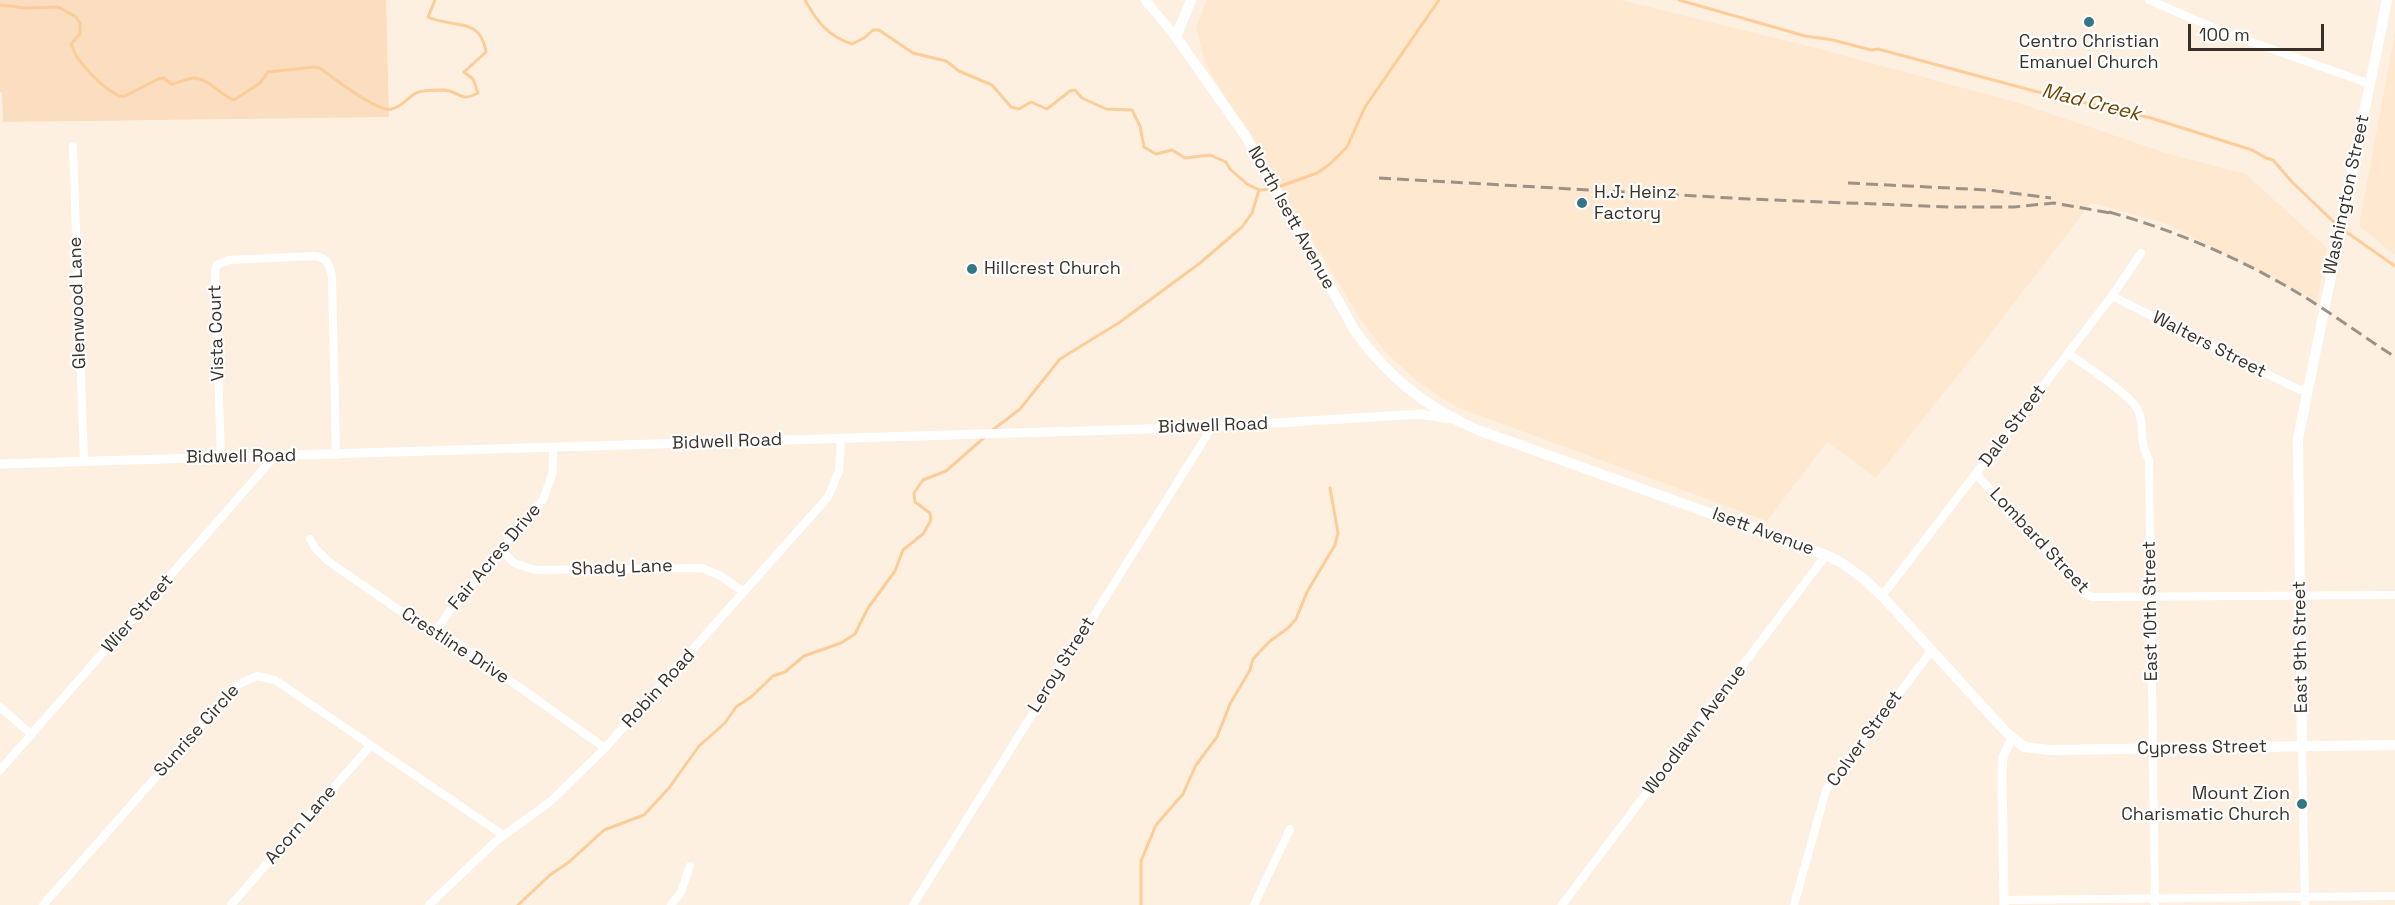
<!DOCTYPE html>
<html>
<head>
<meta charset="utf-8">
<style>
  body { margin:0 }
  #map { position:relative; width:2395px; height:905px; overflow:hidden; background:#fef0e1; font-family:"Space Grotesk",sans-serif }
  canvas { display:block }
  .scale { position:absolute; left:2188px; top:24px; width:136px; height:27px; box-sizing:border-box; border:3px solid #393127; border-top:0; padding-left:8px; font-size:18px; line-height:21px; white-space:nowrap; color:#393127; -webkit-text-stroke:4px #fff; paint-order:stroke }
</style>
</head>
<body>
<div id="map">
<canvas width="2395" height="905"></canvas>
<div class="scale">100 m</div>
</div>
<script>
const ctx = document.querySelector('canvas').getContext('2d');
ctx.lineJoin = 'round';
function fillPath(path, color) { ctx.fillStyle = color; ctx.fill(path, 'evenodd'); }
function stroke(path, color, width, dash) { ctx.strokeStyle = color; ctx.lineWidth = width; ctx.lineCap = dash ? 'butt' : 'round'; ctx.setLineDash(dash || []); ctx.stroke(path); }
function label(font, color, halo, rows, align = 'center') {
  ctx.font = font + ' "Space Grotesk",sans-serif'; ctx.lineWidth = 4.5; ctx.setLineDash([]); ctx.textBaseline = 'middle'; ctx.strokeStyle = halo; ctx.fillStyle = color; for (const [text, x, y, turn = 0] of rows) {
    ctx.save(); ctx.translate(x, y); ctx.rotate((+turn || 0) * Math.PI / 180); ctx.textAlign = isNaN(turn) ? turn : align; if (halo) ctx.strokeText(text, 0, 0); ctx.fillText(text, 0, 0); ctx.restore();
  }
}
fillPath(new Path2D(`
  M1207,0H1621L1820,49L2019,103L2169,154L2246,174L2327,248L2317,301L2165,223L2091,203L1975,354L1876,478L1827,442L1767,521L1456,407L1418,382L1387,354L1362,322L1205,63L1196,27Z
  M2395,32V255L2359,226Z`), '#fee8cf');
fillPath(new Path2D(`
  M0,0H386L389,117L3,122L2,93L0,92Z`), '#fadebf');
stroke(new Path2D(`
  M805,0C817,22 828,36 852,44L864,38L873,30H879L913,53L946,61L959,71L992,85L1011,107L1019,109L1031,102L1047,109L1070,91L1075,90L1082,98L1106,109L1132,110L1140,126L1144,147L1156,154L1172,150L1185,158L1210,155L1226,162L1230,169L1247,184L1259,190L1271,189
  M1679,0L1805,36L1833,40L1871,50L1878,49L2034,91L2151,118L2252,150L2266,158L2273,160L2292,182L2337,225
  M0,5L26,8L58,7L76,17L80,23V34L71,44C74,50 75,56 80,61C90,74 103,88 119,96H125L158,79L164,78L171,84C179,83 187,78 195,78C211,80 221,96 234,100L260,83L268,72L314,67L320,68C333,78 379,113 392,109C402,107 407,98 416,93C422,90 436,90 444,90C460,91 459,103 478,93L473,79L464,72L486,52C480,15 452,29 428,17L435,0
  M1278,187L1317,173L1330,164L1347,147L1365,107L1439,0
  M2342,229L2395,266
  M990,432L1020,409L1060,359L1120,322L1200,263L1242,227L1252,213L1259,190
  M518,905L550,875L569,862L604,830L644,815L669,788L699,746L725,723L736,707L751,697L773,676L785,672L804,656L841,643L855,634L868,608L895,571L903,550L923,534L931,520L930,513L915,502L914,493L923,480L946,471L986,436
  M1141,905V861L1156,825L1183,794L1196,765L1217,737L1230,704L1250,670L1253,659L1270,641L1288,628L1296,619L1307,592L1335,545L1338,533L1330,488`), '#fccd98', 3);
stroke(new Path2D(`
  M2149,0L2221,31L2370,84
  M73,146L84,461
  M2112,296L2271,376L2298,389L2308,390
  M2068,353C2084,365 2130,394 2138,410C2145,425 2138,440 2149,460L2155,905
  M221,458L215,271L217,265L229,260L315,256C328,258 330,266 332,277L336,455
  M1976,474L2085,594L2092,597L2395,595
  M310,539L315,548L328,561L412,619L447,636L605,748
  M501,550L514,563L535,570L702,568L721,576L744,592
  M1882,596L2112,296L2141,253
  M437,630L451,609L543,500L553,472V448
  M0,707L32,735
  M2302,747L2305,905
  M0,770L274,457
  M2004,900L2395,896
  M43,905L237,685L257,676L275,680L503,835
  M231,905L371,745
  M429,905L495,842L551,801L605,748L828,497L839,471L841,439
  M671,905L681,892L690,866
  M913,905L1212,427
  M1254,905L1290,829
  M1562,905L1826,555
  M1794,905L1826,790L1932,650`), '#fff', 8);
stroke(new Path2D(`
  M1145,0L1176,37
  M0,464L1212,427L1420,414L1451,419
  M2004,905L2002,774L2003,757L2012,738`), '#fff', 9);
stroke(new Path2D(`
  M1191,0L1176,37L1245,135L1355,331C1389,378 1425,407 1478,430L1826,555L1842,563L1864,579L1882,596L2006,732L2024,747L2050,750L2395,745
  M2302,747L2298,439L2387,0`), '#fff', 10);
stroke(new Path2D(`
  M1379,178L1749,199L1949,207H2014L2054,203L2116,214
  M1848,183L1988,190L2051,198
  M2109,212C2177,231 2242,259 2303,296C2334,315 2364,337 2395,357`), '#9d9285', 3, [12, 6]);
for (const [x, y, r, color] of [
  [2089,22,6,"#337787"],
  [1582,203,6,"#337787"],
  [972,269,6,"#337787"],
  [2302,804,6,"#337787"]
]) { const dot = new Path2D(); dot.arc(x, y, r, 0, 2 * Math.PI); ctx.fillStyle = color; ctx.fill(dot); stroke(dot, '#fff', 2); }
label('18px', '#393127', '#fff', [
  ["Centro Christian",2089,42,"center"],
  ["Emanuel Church",2089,63,"center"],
  ["H.J. Heinz",1594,193],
  ["Factory",1594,214],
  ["Hillcrest Church",984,269],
  ["Mount Zion",2290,794,"right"],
  ["Charismatic Church",2290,815,"right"]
], 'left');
label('18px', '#393127', '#fff', [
  ["Washington Street",2347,195,-78],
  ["North Isett Avenue",1291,218,61],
  ["Glenwood Lane",78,303,-92],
  ["Vista Court",217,333,-92],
  ["Walters Street",2209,345,27],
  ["Bidwell Road",1213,426,-2],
  ["Dale Street",2013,426,-53],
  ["Bidwell Road",727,442,-2],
  ["Bidwell Road",241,457,-1],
  ["Isett Avenue",1763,532,20],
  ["Lombard Street",2039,541,47],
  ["Fair Acres Drive",495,557,-50],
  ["Shady Lane",622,568,-2],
  ["East 10th Street",2151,611,-91],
  ["Wier Street",138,614,-49],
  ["Crestline Drive",455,646,33],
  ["East 9th Street",2301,647,-91],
  ["Leroy Street",1062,665,-58],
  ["Robin Road",659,689,-48],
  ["Woodlawn Avenue",1695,730,-53],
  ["Sunrise Circle",197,731,-48],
  ["Colver Street",1865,739,-54],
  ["Cypress Street",2202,748,-1],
  ["Acorn Lane",301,825,-49]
]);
label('italic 20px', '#6f4400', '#fff', [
  ["Mad Creek",2091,103,14]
]);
</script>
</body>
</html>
